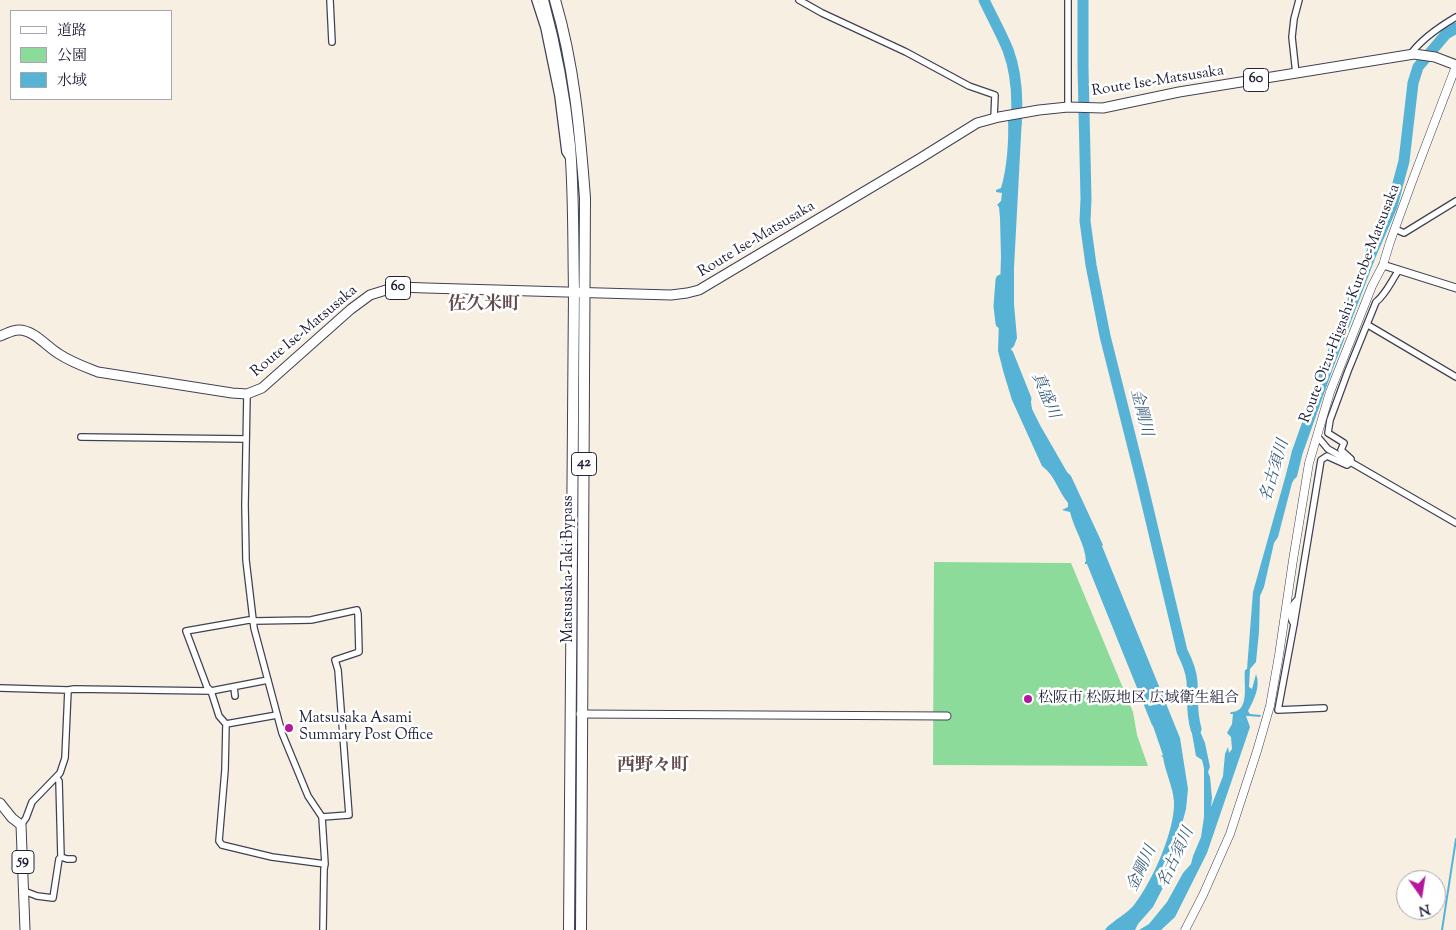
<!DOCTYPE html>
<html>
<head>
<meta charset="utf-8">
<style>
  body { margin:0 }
  #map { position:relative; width:1456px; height:930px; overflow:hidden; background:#f7f0e2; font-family:"Sorts Mill Goudy","Noto Serif JP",serif }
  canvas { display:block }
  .legend { position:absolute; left:10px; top:10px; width:162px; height:90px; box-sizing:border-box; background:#fff; border:1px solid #a7a7b1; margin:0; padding:6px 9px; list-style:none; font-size:15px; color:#22223b }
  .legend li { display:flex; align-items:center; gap:10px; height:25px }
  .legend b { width:25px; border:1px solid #a7a7b1 }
  .north { position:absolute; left:1396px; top:870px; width:50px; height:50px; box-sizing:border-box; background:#fff; border:1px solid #a7a7b1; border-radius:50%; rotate:167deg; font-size:14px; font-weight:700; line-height:20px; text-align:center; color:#22223b }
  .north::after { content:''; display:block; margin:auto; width:18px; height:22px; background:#b5179e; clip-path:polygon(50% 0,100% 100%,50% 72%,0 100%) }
</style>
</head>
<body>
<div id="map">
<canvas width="1456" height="930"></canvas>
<ul class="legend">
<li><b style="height:6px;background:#fff"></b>道路</li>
<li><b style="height:14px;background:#8cdb9a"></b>公園</li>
<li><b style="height:14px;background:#57b3d5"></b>水域</li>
</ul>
<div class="north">N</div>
</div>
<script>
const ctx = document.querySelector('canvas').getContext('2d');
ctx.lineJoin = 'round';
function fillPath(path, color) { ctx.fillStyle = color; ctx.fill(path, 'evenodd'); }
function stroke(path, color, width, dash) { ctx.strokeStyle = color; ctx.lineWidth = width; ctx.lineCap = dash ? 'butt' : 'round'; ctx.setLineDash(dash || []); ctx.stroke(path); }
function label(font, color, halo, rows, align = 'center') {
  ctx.font = font + ' "Sorts Mill Goudy","Noto Serif JP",serif'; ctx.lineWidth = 5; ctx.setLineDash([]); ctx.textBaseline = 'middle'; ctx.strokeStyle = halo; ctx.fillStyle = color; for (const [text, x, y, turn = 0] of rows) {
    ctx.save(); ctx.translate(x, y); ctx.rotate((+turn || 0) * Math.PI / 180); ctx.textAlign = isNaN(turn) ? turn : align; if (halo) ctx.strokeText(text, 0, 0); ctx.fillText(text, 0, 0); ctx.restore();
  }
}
fillPath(new Path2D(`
  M934,562L1071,563L1133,712L1137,735L1148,766L933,765Z`), '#8cdb9a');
fillPath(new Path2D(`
  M1022,117L1014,268V304L1017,338L1014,346L1009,351L1013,373L1015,378L1031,402L1032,409L1040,425L1067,472L1071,476L1103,545L1102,546L1180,738L1188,789L1186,809L1179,835L1181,846L1173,868L1153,907L1138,924L1135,930H1105C1109,923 1127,914 1134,905C1152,882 1175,831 1174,802C1173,786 1165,772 1163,757L1161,756L1163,755L1153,726L1152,725L1087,564H1085V562L1086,561C1085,544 1074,529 1070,512L1062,510L1068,507V503C1058,491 1055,475 1042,466L1012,400L1004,374L998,351L1001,257L1000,218L999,207L997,205L1001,201L1002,193L996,192V190L1001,188C1007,169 1009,140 1008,119Z
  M1290,460L1300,462L1296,476L1292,483L1278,537L1274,543L1264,587L1260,596L1259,632L1256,662L1250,669L1249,687L1252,689L1256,674C1261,686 1254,700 1248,711L1250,714L1261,715L1260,717L1248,716H1246L1250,727L1207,853L1175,917L1161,930H1139L1149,924L1167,902L1183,873L1191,864L1193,856L1201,837L1204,817V768L1202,760L1196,756L1189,717H1194L1205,743L1210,767L1208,772L1210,777L1212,798L1211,807L1223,776L1225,754L1228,747L1229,753L1232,749L1231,737L1227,733L1232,724L1233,714H1230L1231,712C1251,712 1243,682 1245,670L1247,669L1253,592Z`), '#57b3d5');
stroke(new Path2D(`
  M1442,930L1456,839`), '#57b3d5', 2);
stroke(new Path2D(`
  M984,0C992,17 1001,33 1008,50C1017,74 1018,99 1016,124
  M1083,0V67L1086,199L1085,221L1091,265L1105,336L1141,479L1182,651C1187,661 1191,670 1192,681C1193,699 1191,712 1196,729
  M1001,323L999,306L1001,280
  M1008,354L1026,399
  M1292,474L1297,453L1328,366L1371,254L1392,206L1404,161L1413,83L1418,67L1446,34L1456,28`), '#57b3d5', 11);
const minor = new Path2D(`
  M330,0L332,42
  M535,0L544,28L558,96L565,152L569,158
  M799,0L822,13L906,52L969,86L995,95L994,118
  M1410,55C1421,39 1439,27 1456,17
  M1296,74L1292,37L1294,19L1299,0
  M1068,107V0
  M1395,229L1404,233L1456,201
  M1368,325L1456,377
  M247,394L245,505L246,560L254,628L282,733L308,796L322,817L325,864L324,869L323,930
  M1317,436L1328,449L1456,523
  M81,437L246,439
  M1294,624C1288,615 1290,607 1297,600
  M234,687L235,696
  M0,688L68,690L74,689L211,691L268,680
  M1324,708L1278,710L1294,624L1321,460L1327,456L1347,465L1351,462V459L1341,450L1344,443L1328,433L1330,420L1348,371L1376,302C1387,293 1391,281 1399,270
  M226,724L277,715
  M57,778L59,781L61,857
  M322,817L349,815L338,670L335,660L359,652L358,614L357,610L311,620L254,621L249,620L186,631L207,687L211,691L219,716L226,724L225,770L219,841L222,845L272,857L325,864
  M21,825L26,818L32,802L60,773L65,758L68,690
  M24,891L37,896L53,898L59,859L61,857L67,859H73`);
const tertiary = new Path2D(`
  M1383,265L1456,288
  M580,714L947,716`);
const secondary = new Path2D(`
  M1185,930L1203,895L1230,834L1257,751L1270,706L1279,655L1293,560L1309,463L1330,392L1372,286L1383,265L1390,242L1413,179L1456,66`);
const primary = new Path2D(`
  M0,336C6,334 12,330 19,330C34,330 47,347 59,354C71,362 85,367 98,372L232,393L247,394L262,388L351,309L370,295L386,290L400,287L426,288L671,295L687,293L699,290L919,159L977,123L999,117L1039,110L1068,107L1103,108L1179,92L1414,54L1435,57L1456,65
  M0,803L12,818L21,825L25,930`);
const trunk = new Path2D(`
  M543,0C556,47 565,97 570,146C574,194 573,243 574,291L569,930
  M555,0C574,64 580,131 585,198L581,930`);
stroke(minor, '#424154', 8);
stroke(tertiary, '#424154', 9);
stroke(secondary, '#424154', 9);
stroke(primary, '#424154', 11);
stroke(trunk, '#424154', 12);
stroke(minor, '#fff', 5.5);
stroke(tertiary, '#fff', 7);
stroke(secondary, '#fff', 8);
stroke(primary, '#fff', 9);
stroke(trunk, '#fff', 10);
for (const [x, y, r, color] of [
  [1028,699,5,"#b5179e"],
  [289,728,5,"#b5179e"]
]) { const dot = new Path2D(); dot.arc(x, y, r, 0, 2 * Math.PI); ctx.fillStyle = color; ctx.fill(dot); stroke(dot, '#fff', 2); }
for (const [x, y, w] of [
  [1256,80,25],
  [398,288,25],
  [584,464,25],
  [23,862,22]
]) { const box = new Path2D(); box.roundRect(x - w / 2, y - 11.5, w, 23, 4); ctx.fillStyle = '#fff'; ctx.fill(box); stroke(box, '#22223b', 1); }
label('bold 14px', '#22223b', null, [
  ["60",1256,80],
  ["60",398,288],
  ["42",584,464],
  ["59",23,862]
]);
label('15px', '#22223b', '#fff', [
  ["Route Ise-Matsusaka",1158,82,-9],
  ["Route Ise-Matsusaka",757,240,-31],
  ["Route Oizu-Higashi-Kurobe-Matsusaka",1351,304,-69],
  ["Route Ise-Matsusaka",305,332,-40],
  ["Matsusaka-Taki Bypass",569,569,-90]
]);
label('15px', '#22223b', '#fff', [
  ["松阪市 松阪地区 広域衛生組合",1038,699],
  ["Matsusaka Asami",299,719],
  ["Summary Post Office",299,736]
], 'left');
label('italic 16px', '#375c79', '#fff', [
  ["真盛川",1044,396,67],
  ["金剛川",1140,413,76],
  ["名古須川",1276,471,-73],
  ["名古須川",1177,858,-65],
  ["金剛川",1143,869,-65]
]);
label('bold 18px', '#624c4e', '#fff', [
  ["佐久米町",484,306],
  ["西野々町",653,767]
]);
</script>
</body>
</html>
